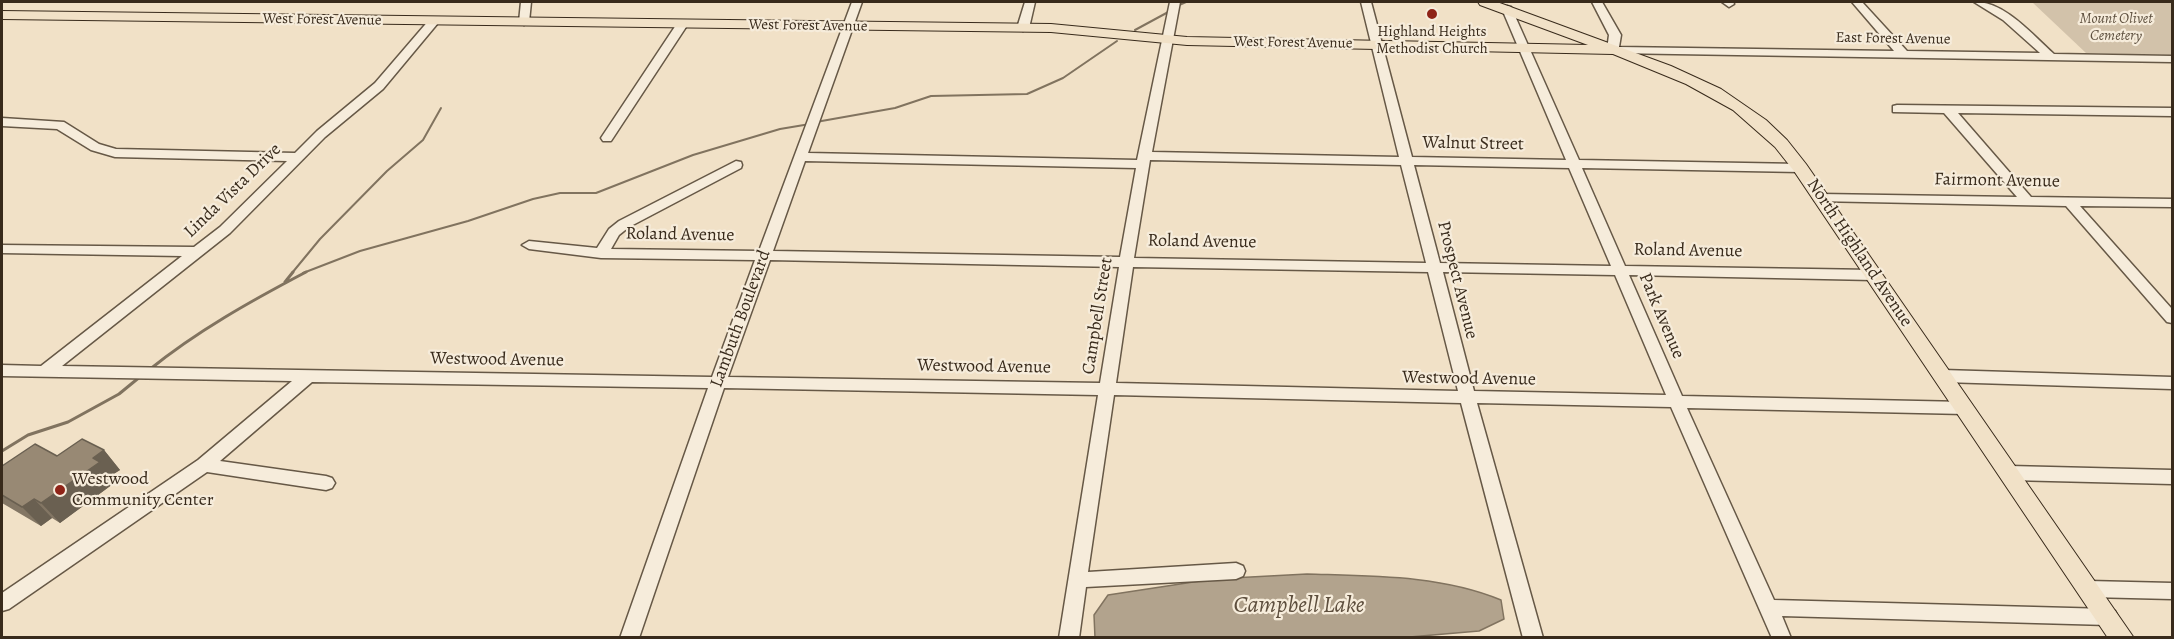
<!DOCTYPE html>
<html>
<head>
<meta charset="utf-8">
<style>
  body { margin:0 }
  #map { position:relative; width:2174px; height:639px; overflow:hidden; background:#f1e1c7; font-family:Alegreya,serif }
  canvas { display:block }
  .frame { position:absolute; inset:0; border:3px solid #382a1b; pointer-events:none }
</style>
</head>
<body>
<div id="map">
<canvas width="2174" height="639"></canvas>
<div class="frame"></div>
</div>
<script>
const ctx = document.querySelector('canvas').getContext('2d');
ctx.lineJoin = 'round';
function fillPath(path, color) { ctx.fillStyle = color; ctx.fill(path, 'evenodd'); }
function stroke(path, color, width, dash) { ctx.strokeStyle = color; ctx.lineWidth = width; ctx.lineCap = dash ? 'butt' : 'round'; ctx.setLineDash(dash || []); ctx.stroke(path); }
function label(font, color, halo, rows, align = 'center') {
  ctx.font = font + ' Alegreya,serif'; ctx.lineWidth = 4.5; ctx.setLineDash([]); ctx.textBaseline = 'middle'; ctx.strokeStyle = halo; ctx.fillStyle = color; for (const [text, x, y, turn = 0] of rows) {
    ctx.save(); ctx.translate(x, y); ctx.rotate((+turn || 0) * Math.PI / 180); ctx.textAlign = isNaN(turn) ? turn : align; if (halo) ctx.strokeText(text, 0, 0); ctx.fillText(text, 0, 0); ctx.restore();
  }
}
fillPath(new Path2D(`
  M2032,2H2172V55L2086,53Z`), '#d2c2aa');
const water = new Path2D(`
  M1307,574C1371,576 1441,575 1501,600L1504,619L1479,631L1398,638H1095L1094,615L1108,595L1213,579Z`);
fillPath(water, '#b2a38d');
stroke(water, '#81735f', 1.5);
stroke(new Path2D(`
  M1177,6L1186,2
  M1135,30L1172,10
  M816,122L895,108L931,96L1027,94L1063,78L1117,41
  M292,273L320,239L387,171L423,140L441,108
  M303,273L360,251L468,221L533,199L560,193H596L693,155L780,129L810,124`), '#81735f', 2);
stroke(new Path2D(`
  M285,282L293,272
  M149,370C197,331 251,301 306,272
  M2,451L28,435L68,422L119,394L141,376`), '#81735f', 3);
const minor = new Path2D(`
  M521,2H531L529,22L524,25L519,22Z
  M852,2H862L808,153L1137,160L1170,2H1180L1152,152L1399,157L1361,2H1371L1412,157L1566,160L1502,9L1507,6L1511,7L1579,160L1800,164L1806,168L1800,172L1582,168L1625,266L1873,270L1880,275L1873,280L1629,275L1682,396L1965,402L1971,404L1973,408L1971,412L1965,414L1687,408L1774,600L2108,609L2115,611L2118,617L2115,623L2108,625L1782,616L1791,638H1772L1671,407L1477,403L1543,638H1523L1461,403L1114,395L1088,572L1236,563L1243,566L1245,571L1243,576L1236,579L1086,587L1079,638H1059L1098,395L724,388L639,638H620L708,388L312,382L220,461L326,476L332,478L335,483L332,488L326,490L207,472L9,609L2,611V593L198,460L292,381L2,376V365L41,366L182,256L2,253V245L194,247L220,227L287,161L115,157L91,150L57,129L2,126V118L64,122L99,144L116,149L295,153L317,131L375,83L430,19H438V23L383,89L325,137L230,233L62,366L712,377L755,260L601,258L529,249L522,245L529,241L597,248L609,229L619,221L736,161L741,162L742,165L741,168L629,227L619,235L611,249L759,251ZM1150,160L1401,165L1426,263L1134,258ZM805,161L1136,168L1120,257L773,251ZM1414,165L1569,168L1611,266L1440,263ZM770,260L1119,267L1100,383L728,377ZM1133,267L1428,272L1458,391L1116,383ZM1443,272L1615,275L1666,395L1474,391Z
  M1025,2H1035L1029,28L1023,31L1017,28Z
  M1592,2H1602L1621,35L1619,47L1894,51L1852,2H1862L1907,51L2040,53L2003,20L1974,2C2003,0 2033,35 2054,54L2172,56V62L1613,53L1607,50L1609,35Z
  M1722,2H1733L1734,4L1729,7Z
  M682,21L688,24L613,138L611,141H603L601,138L678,22Z
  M1897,105L2172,108V116L1958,113L2031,197L2172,199V207L2080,206L2172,309V323L2167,322L2066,206L1815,201L1813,198L1820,194L2017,197L1944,113L1893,112V106Z
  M1943,370L2172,377V389L1943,382L1937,380L1935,376L1937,372Z
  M2010,466L2172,470V484L2010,480L2004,478L2001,473L2004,468Z
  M2089,581L2172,583V599L2089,597L2082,595L2080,589L2082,583Z`);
const major = new Path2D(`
  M1478,2H1497L1671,66L1721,89L1766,120L1787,140L1806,164L2134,638H2108L1794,171L1775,147L1733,110L1686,84L1613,54L1187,45L1051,32L2,19V11L1051,24L1187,37L1588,45L1480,5Z`);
stroke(minor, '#665846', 3);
stroke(major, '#382a1b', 2);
fillPath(minor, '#f6ecdb');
fillPath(major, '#f1e1c7');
fillPath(new Path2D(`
  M104,450L120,470L112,475L117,481L60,523L52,518L41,526L2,503V466L57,456Z`), '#837664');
fillPath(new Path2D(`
  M104,450L120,470L112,475L117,481L60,523L41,503L93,458Z
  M34,499L52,518L41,526L22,507Z`), '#6a6051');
const building = new Path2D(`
  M82,439L104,450L93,458L100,462L41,503L34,499L22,507L2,495V466L35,444L57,456Z`);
fillPath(building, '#988974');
stroke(building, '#6a6051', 1.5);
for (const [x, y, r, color] of [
  [1432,14,6,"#8f2418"],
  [60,490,6,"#8f2418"]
]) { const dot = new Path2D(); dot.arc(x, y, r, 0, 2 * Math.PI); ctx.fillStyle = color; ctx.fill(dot); stroke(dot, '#f6ecdb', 2); }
label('italic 15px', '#5e503f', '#f6ecdb', [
  ["Mount Olivet",2116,19],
  ["Cemetery",2116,36]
]);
label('15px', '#382a1b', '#f6ecdb', [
  ["West Forest Avenue",322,20,1],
  ["West Forest Avenue",808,26,1],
  ["East Forest Avenue",1893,39,1],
  ["West Forest Avenue",1293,43,1]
]);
label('15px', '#382a1b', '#f6ecdb', [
  ["Highland Heights",1432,32],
  ["Methodist Church",1432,49]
]);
label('18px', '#382a1b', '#f6ecdb', [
  ["Walnut Street",1473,144,1],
  ["Fairmont Avenue",1997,181,1],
  ["Linda Vista Drive",233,191,-44],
  ["Roland Avenue",680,235,1],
  ["Roland Avenue",1202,242,1],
  ["Roland Avenue",1688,251,1],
  ["North Highland Avenue",1859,253,56],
  ["Prospect Avenue",1457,280,76],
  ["Campbell Street",1098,316,-81],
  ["Park Avenue",1661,316,67],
  ["Lambuth Boulevard",741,319,-70],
  ["Westwood Avenue",497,360,1],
  ["Westwood Avenue",984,367,1],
  ["Westwood Avenue",1469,379,1]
]);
label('18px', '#382a1b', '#f6ecdb', [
  ["Westwood",72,480],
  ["Community Center",72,501]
], 'left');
label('italic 24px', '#5d4e3d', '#f6ecdb', [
  ["Campbell Lake",1299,606]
]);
</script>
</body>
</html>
